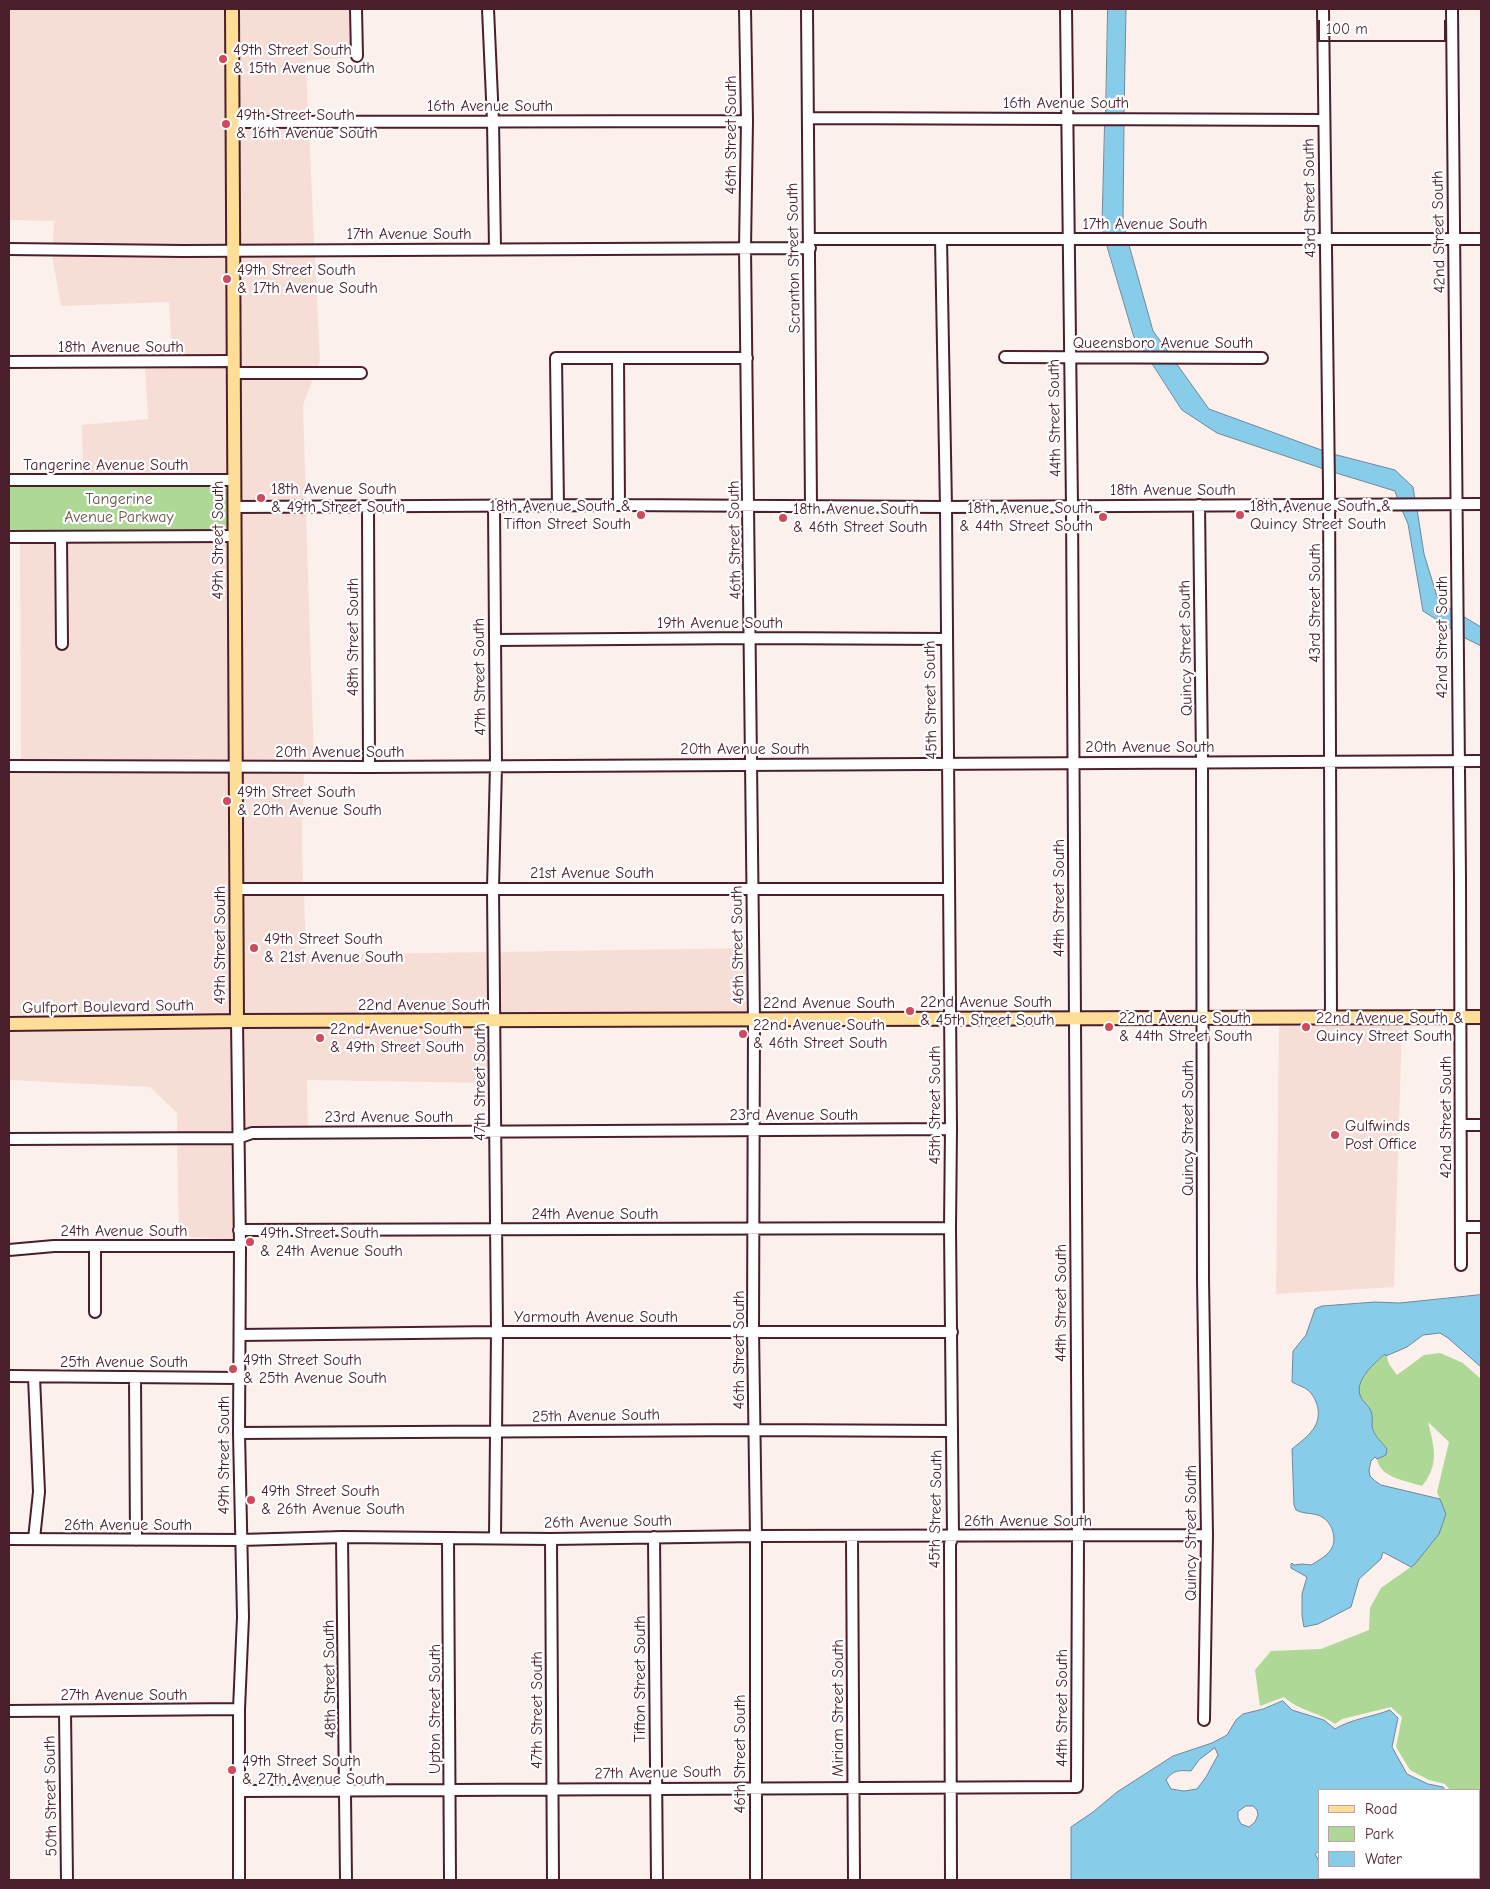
<!DOCTYPE html>
<html>
<head>
<meta charset="utf-8">
<style>
  body { margin:0 }
  #map { position:relative; width:1490px; height:1889px; overflow:hidden; background:#fbf0ec; font-family:"Comic Neue",sans-serif }
  canvas { display:block }
  .frame { position:absolute; inset:0; border:10px solid #4a1f2b; pointer-events:none }
  .legend { position:absolute; left:1318px; top:1789px; width:162px; height:90px; box-sizing:border-box; background:#fff; border:1px solid #b7a5aa; margin:0; padding:6px 9px; list-style:none; font-size:15px; color:#4a1f2b }
  .legend li { display:flex; align-items:center; gap:10px; height:25px }
  .legend b { width:25px; border:1px solid #b7a5aa }
  .scale { position:absolute; left:1318px; top:20px; width:128px; height:22px; box-sizing:border-box; border:2px solid #4a1f2b; border-top:0; padding-left:6px; font-size:15px; line-height:18px; white-space:nowrap; color:#4a1f2b; -webkit-text-stroke:4px #fff; paint-order:stroke }
</style>
</head>
<body>
<div id="map">
<canvas width="1490" height="1889"></canvas>
<div class="frame"></div>
<ul class="legend">
<li><b style="height:6px;background:#fedd96"></b>Road</li>
<li><b style="height:14px;background:#aed895"></b>Park</li>
<li><b style="height:14px;background:#87cce8"></b>Water</li>
</ul>
<div class="scale">100 m</div>
</div>
<script>
const ctx = document.querySelector('canvas').getContext('2d');
ctx.lineJoin = 'round';
function fillPath(path, color) { ctx.fillStyle = color; ctx.fill(path, 'evenodd'); }
function stroke(path, color, width, dash) { ctx.strokeStyle = color; ctx.lineWidth = width; ctx.lineCap = dash ? 'butt' : 'round'; ctx.setLineDash(dash || []); ctx.stroke(path); }
function label(font, color, halo, rows, align = 'center') {
  ctx.font = font + ' "Comic Neue",sans-serif'; ctx.lineWidth = 4.5; ctx.setLineDash([]); ctx.textBaseline = 'middle'; ctx.strokeStyle = halo; ctx.fillStyle = color; for (const [text, x, y, turn = 0] of rows) {
    ctx.save(); ctx.translate(x, y); ctx.rotate((+turn || 0) * Math.PI / 180); ctx.textAlign = isNaN(turn) ? turn : align; if (halo) ctx.strokeText(text, 0, 0); ctx.fillText(text, 0, 0); ctx.restore();
  }
}
fillPath(new Path2D(`
  M9,9H227L228,245H53L54,221L9,220Z
  M236,9H351L353,57L306,61L308,116L237,117Z
  M309,126L314,244L237,245V127Z
  M315,254L320,361L317,368H238L237,255Z
  M52,255H228L229,356L172,357L169,302L61,306Z
  M229,366L230,475H83L82,425L148,419L145,367Z
  M238,378H313L303,405L306,502H239Z
  M239,512H306L314,762H240Z
  M230,541L231,762L21,761L20,542H57L58,649H66V542Z
  M9,771L231,772L232,1016L9,1019Z
  M240,772H304L302,838L303,884H240Z
  M241,894H304L306,955L490,952V1016H241Z
  M749,948L750,1015H499V952Z
  M1402,1024L1394,1287L1276,1294L1279,1026Z
  M232,1026L234,1133L177,1134V1113L150,1087L9,1080V1029Z
  M241,1026H491V1083L307,1080L308,1127L252,1128L243,1131Z
  M177,1143H234L235,1240L179,1236Z`), '#f6ded6');
fillPath(new Path2D(`
  M9,485H223L229,493V525L223,531L9,532Z
  M1440,1353L1463,1363L1481,1379V1852L1479,1854V1790H1450L1445,1784L1429,1780L1410,1770L1396,1747L1402,1717L1391,1707L1342,1719L1335,1724C1317,1711 1301,1712 1284,1697L1260,1706L1255,1670L1271,1651L1321,1649L1369,1630L1370,1608L1381,1588L1415,1564L1446,1514L1437,1492L1449,1442L1428,1422C1434,1447 1440,1464 1422,1486C1407,1481 1380,1478 1377,1459L1386,1455L1387,1449C1382,1442 1373,1435 1372,1426C1372,1420 1372,1413 1369,1407C1366,1402 1361,1401 1359,1395C1355,1379 1375,1363 1386,1354L1389,1364L1397,1375L1424,1355Z`), '#aed895');
const water = new Path2D(`
  M1108,9H1126L1124,114L1106,113Z
  M1105,123H1124L1123,221L1126,235H1104L1102,229Z
  M1107,245H1129L1153,331L1169,353H1145L1134,337Z
  M1152,363H1176L1209,409L1324,451V469L1217,433L1182,410Z
  M1333,454L1395,470L1413,487L1415,500H1398L1395,491L1333,472Z
  M1417,509L1424,554L1439,603L1453,610V630L1423,611L1408,524L1402,510Z
  M1461,615L1481,627V646L1461,636Z
  M1481,1295V1367L1448,1338L1440,1333L1423,1335L1407,1347L1386,1356L1385,1354C1375,1363 1355,1379 1360,1395C1362,1402 1368,1404 1371,1411C1373,1416 1372,1421 1372,1426C1373,1435 1382,1442 1387,1449L1386,1455L1377,1459L1375,1457L1371,1461L1369,1470L1370,1476L1375,1481L1381,1485L1440,1499L1446,1514L1439,1534L1415,1564L1411,1567L1383,1552L1381,1559L1359,1579L1351,1607L1318,1624L1304,1627L1302,1616V1594L1307,1577L1291,1568V1564L1292,1563L1294,1565L1302,1564L1311,1565C1326,1556 1339,1549 1332,1529C1330,1524 1327,1520 1322,1517C1314,1512 1305,1515 1296,1510L1294,1505L1292,1449C1305,1438 1321,1428 1318,1409C1317,1403 1314,1396 1309,1391C1305,1387 1297,1385 1292,1382L1293,1351L1306,1335L1315,1309L1322,1306L1375,1302L1399,1303Z
  M1283,1701L1292,1710L1324,1720L1335,1729C1351,1719 1372,1717 1390,1710L1398,1718L1392,1747L1407,1774L1428,1784L1443,1787L1445,1790H1319V1851L1315,1854L1319,1861V1878H1336L1335,1880H1071V1827L1093,1812L1117,1792L1173,1756L1212,1743L1227,1735L1236,1720L1243,1714L1263,1709ZM1215,1748L1218,1755L1206,1777L1197,1789L1184,1791L1171,1789L1166,1780C1173,1770 1179,1770 1191,1771L1199,1760ZM1246,1806H1253L1257,1810L1258,1815L1255,1822L1249,1827L1241,1824L1238,1818V1812Z`);
fillPath(water, '#87cce8');
stroke(water, '#6f879c', 1);
const minor = new Path2D(`
  M356,9L357,56
  M488,9L493,121L495,249
  M745,9L747,121L745,248L754,1020L753,1331L756,1536V1880
  M807,9L811,506
  M1323,9L1329,486L1331,1018
  M1452,9L1460,878L1461,1265
  M808,118L1323,120
  M232,122L747,121
  M810,239H1481
  M941,239L946,507L951,1129L950,1228L953,1536L950,1544L951,1880
  M9,249L183,251L810,248
  M1005,357L1262,358
  M618,358L619,505
  M9,362L233,361
  M233,373H361
  M9,480H234
  M558,505L556,358H747
  M1199,505L1202,762L1203,1279L1207,1535L1204,1720
  M494,506L496,766L493,888L497,1332L495,1538
  M234,507L619,505L946,507L1481,504
  M368,507L369,767
  M9,537L234,536
  M61,537L62,644
  M495,640L751,638L946,639
  M9,766L369,767L1481,761
  M236,889H948
  M237,1021L240,1246L239,1433L243,1617L239,1709V1880
  M1461,1125H1481
  M9,1139L238,1138L252,1133L951,1129
  M1461,1227H1481
  M239,1230L950,1228
  M95,1246V1312
  M9,1250L54,1246H240
  M240,1335L497,1332H952
  M9,1376L240,1378
  M34,1377L39,1492L34,1539
  M135,1377L136,1540
  M239,1433L755,1430L952,1431
  M852,1536L854,1880
  M342,1537L346,1880
  M654,1537L657,1880
  M448,1538L450,1880
  M9,1539L241,1540L342,1537L551,1539L756,1536L1207,1535
  M551,1539L553,1880
  M9,1711L239,1709
  M65,1711L67,1880
  M240,1791L1077,1787L1078,1537L1072,506L1066,9`);
const major = new Path2D(`
  M232,9L237,1021
  M9,1024L237,1021L1481,1017`);
stroke(minor, '#4a1f2b', 14);
stroke(major, '#4a1f2b', 16);
stroke(minor, '#fff', 10);
stroke(major, '#fedd96', 12);
for (const [x, y, r, color] of [
  [223,59,5,"#d1495b"],
  [226,124,5,"#d1495b"],
  [227,279,5,"#d1495b"],
  [261,498,5,"#d1495b"],
  [641,515,5,"#d1495b"],
  [1240,515,5,"#d1495b"],
  [1103,517,5,"#d1495b"],
  [783,518,5,"#d1495b"],
  [227,801,5,"#d1495b"],
  [254,948,5,"#d1495b"],
  [910,1011,5,"#d1495b"],
  [1109,1027,5,"#d1495b"],
  [1306,1027,5,"#d1495b"],
  [743,1034,5,"#d1495b"],
  [320,1038,5,"#d1495b"],
  [1335,1135,5,"#d1495b"],
  [250,1242,5,"#d1495b"],
  [233,1369,5,"#d1495b"],
  [251,1500,5,"#d1495b"],
  [232,1770,5,"#d1495b"]
]) { const dot = new Path2D(); dot.arc(x, y, r, 0, 2 * Math.PI); ctx.fillStyle = color; ctx.fill(dot); stroke(dot, '#fff', 2); }
label('16px', '#4a1f2b', '#fff', [
  ["49th Street South",233,50],
  ["& 15th Avenue South",233,68],
  ["49th Street South",236,115],
  ["& 16th Avenue South",236,133],
  ["49th Street South",237,270],
  ["& 17th Avenue South",237,288],
  ["18th Avenue South",271,489],
  ["& 49th Street South",271,507],
  ["18th Avenue South &",631,506,"right"],
  ["Tifton Street South",631,524,"right"],
  ["18th Avenue South &",1250,506],
  ["Quincy Street South",1250,524],
  ["18th Avenue South",1093,508,"right"],
  ["& 44th Street South",1093,526,"right"],
  ["18th Avenue South",793,509],
  ["& 46th Street South",793,527],
  ["49th Street South",237,792],
  ["& 20th Avenue South",237,810],
  ["49th Street South",264,939],
  ["& 21st Avenue South",264,957],
  ["22nd Avenue South",920,1002],
  ["& 45th Street South",920,1020],
  ["22nd Avenue South",1119,1018],
  ["& 44th Street South",1119,1036],
  ["22nd Avenue South &",1316,1018],
  ["Quincy Street South",1316,1036],
  ["22nd Avenue South",753,1025],
  ["& 46th Street South",753,1043],
  ["22nd Avenue South",330,1029],
  ["& 49th Street South",330,1047],
  ["Gulfwinds",1345,1126],
  ["Post Office",1345,1144],
  ["49th Street South",260,1233],
  ["& 24th Avenue South",260,1251],
  ["49th Street South",243,1360],
  ["& 25th Avenue South",243,1378],
  ["49th Street South",261,1491],
  ["& 26th Avenue South",261,1509],
  ["49th Street South",242,1761],
  ["& 27th Avenue South",242,1779]
], 'left');
label('16px', '#4a1f2b', '#fff', [
  ["16th Avenue South",1066,103],
  ["16th Avenue South",490,106],
  ["46th Street South",731,135,-90],
  ["43rd Street South",1310,198,-91],
  ["17th Avenue South",1145,224],
  ["42nd Street South",1439,232,-91],
  ["17th Avenue South",409,234],
  ["Scranton Street South",794,258,-91],
  ["Queensboro Avenue South",1163,343],
  ["18th Avenue South",121,347],
  ["44th Street South",1055,418,-91],
  ["Tangerine Avenue South",106,465],
  ["18th Avenue South",1173,490],
  ["49th Street South",218,540,-90],
  ["46th Street South",735,540,-91],
  ["43rd Street South",1315,603,-90],
  ["19th Avenue South",720,623],
  ["48th Street South",353,637,-90],
  ["42nd Street South",1442,637,-90],
  ["Quincy Street South",1186,648,-91],
  ["47th Street South",480,677,-91],
  ["45th Street South",931,700,-91],
  ["20th Avenue South",1150,747],
  ["20th Avenue South",745,749],
  ["20th Avenue South",340,752],
  ["21st Avenue South",592,873],
  ["44th Street South",1059,898,-90],
  ["49th Street South",220,945,-90],
  ["46th Street South",738,945,-91],
  ["22nd Avenue South",829,1003],
  ["22nd Avenue South",424,1005],
  ["Gulfport Boulevard South",108,1007,-1],
  ["47th Street South",480,1082,-90],
  ["45th Street South",935,1105,-90],
  ["23rd Avenue South",794,1115],
  ["23rd Avenue South",389,1117],
  ["42nd Street South",1446,1117,-90],
  ["Quincy Street South",1188,1128,-90],
  ["24th Avenue South",595,1214],
  ["24th Avenue South",124,1231],
  ["44th Street South",1061,1303,-90],
  ["Yarmouth Avenue South",596,1317],
  ["46th Street South",739,1350,-90],
  ["25th Avenue South",124,1362],
  ["25th Avenue South",596,1416,-1],
  ["49th Street South",224,1455,-90],
  ["45th Street South",936,1509,-89],
  ["26th Avenue South",1028,1521],
  ["26th Avenue South",608,1522,-1],
  ["26th Avenue South",128,1525],
  ["Quincy Street South",1191,1533,-90],
  ["48th Street South",330,1679,-91],
  ["Tifton Street South",640,1679,-90],
  ["27th Avenue South",124,1695],
  ["Miriam Street South",838,1708,-90],
  ["44th Street South",1062,1708,-90],
  ["Upton Street South",435,1709,-90],
  ["47th Street South",537,1710,-90],
  ["46th Street South",740,1754,-90],
  ["27th Avenue South",658,1773,-1],
  ["50th Street South",51,1796,-91]
]);
label('16px', '#68564b', '#fff', [
  ["Tangerine",119,499],
  ["Avenue Parkway",119,517]
]);
</script>
</body>
</html>
